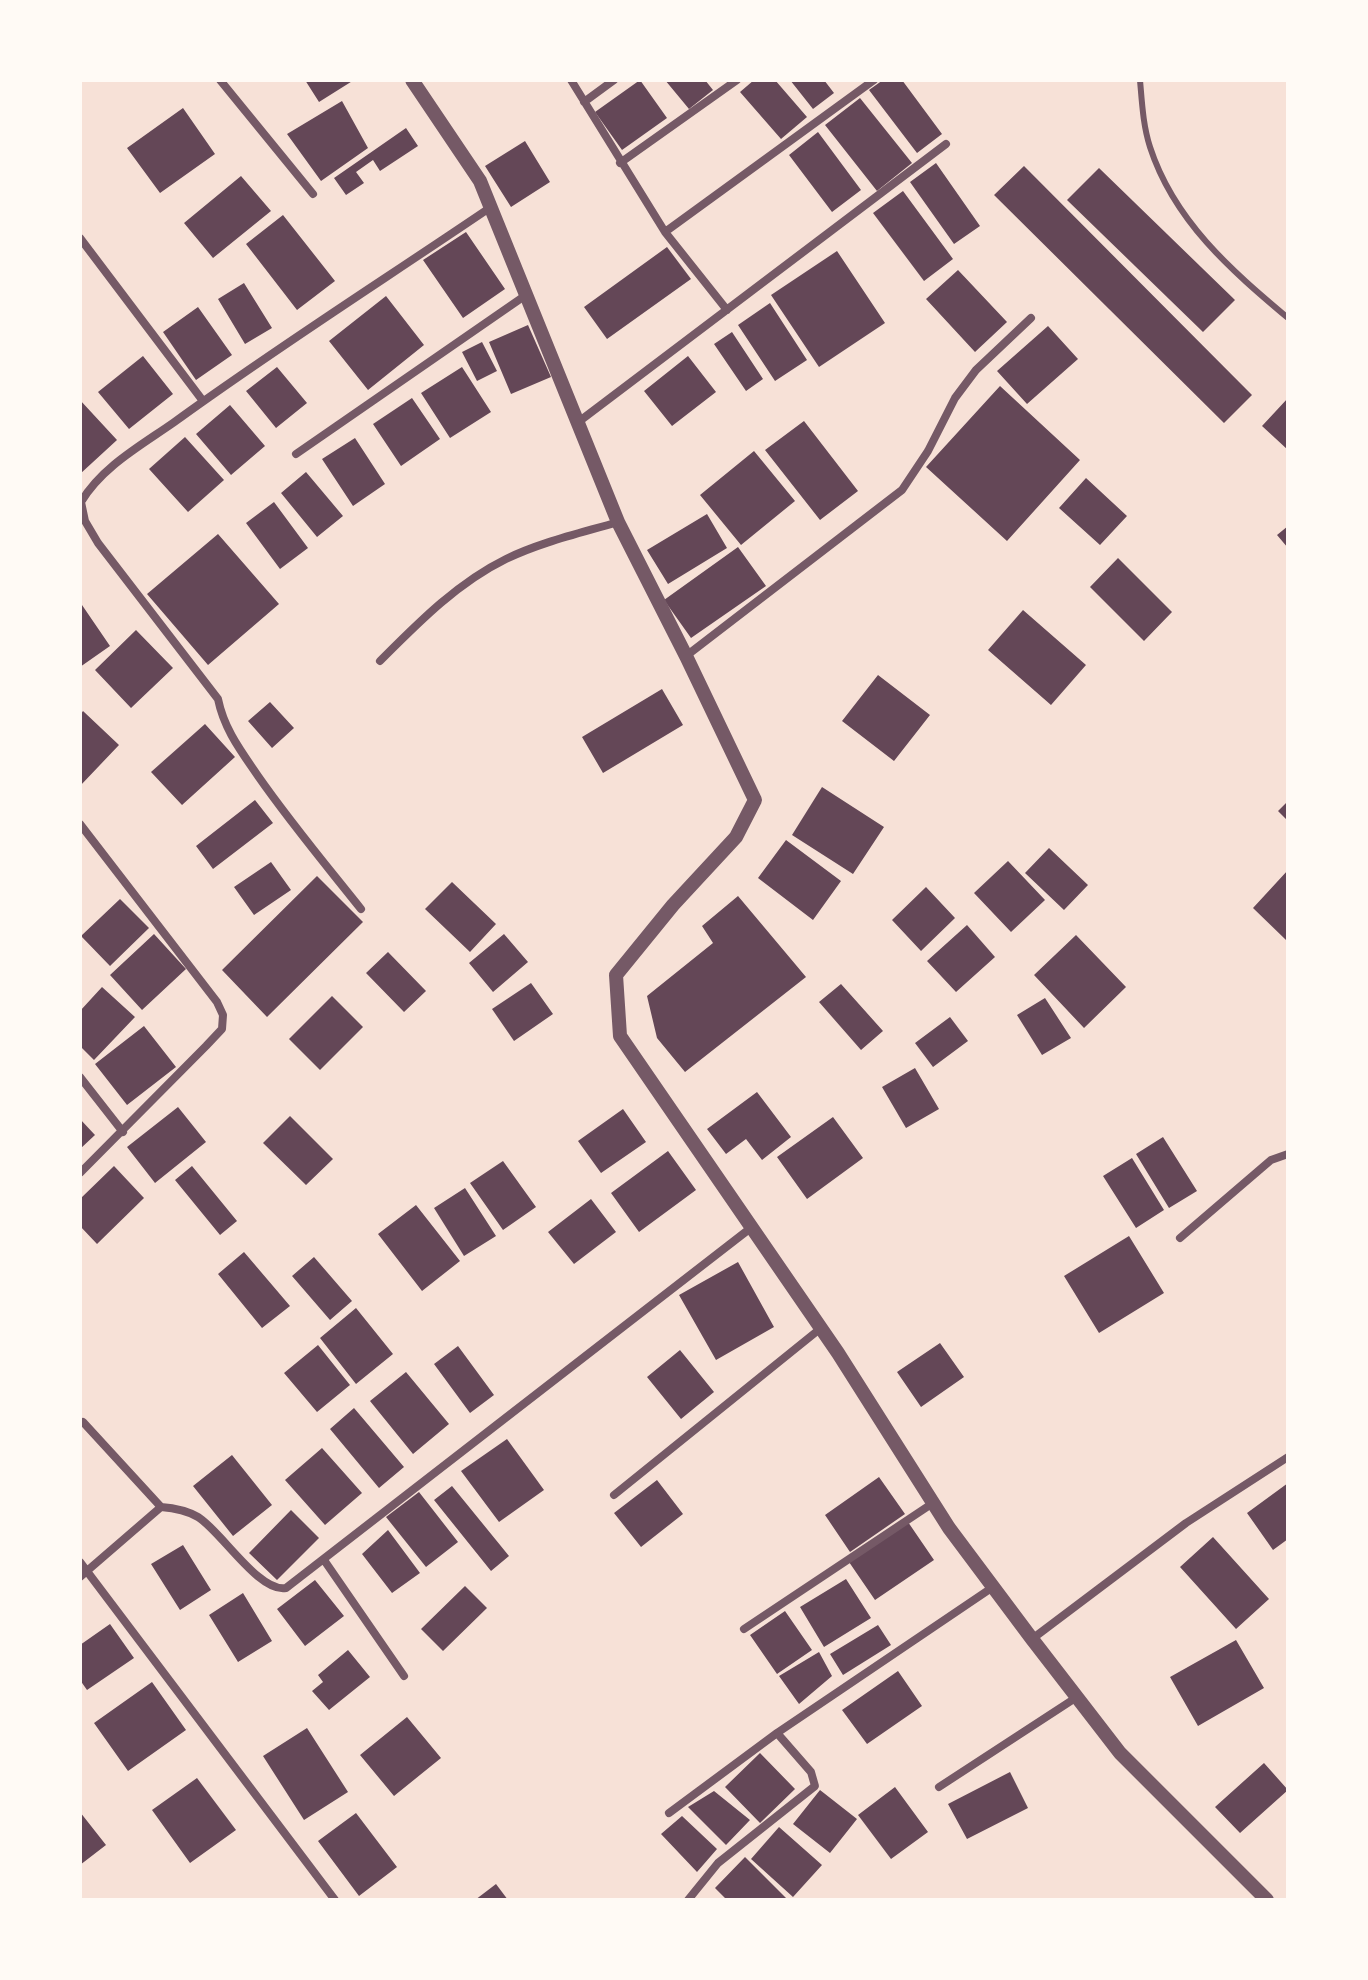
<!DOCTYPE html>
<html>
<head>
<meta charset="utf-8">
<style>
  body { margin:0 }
  #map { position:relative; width:1368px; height:1980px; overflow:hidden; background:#f7e1d7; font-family:Ubuntu,sans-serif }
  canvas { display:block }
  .frame { position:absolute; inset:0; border:82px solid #fffaf5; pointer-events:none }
</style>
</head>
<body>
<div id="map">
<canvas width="1368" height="1980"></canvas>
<div class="frame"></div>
</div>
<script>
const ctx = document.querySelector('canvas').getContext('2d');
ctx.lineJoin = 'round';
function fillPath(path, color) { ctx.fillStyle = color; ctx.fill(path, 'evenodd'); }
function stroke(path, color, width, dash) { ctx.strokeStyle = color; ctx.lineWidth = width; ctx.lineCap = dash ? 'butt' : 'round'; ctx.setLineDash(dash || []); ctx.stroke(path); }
fillPath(new Path2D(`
  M305,80H354L319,102Z
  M640,80L667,118L622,150L595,112Z
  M665,80H705L713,90L689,109Z
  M754,80H775L807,117L781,139L740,92Z
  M790,80H824L834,93L813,109Z
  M883,80H902L942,134L917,153L869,90Z
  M860,98L912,163L877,191L825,125Z
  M342,101L368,148L321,181L287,134Z
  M183,108L215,154L160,193L127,148Z
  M406,128L418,146L380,171L373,160L356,172L364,183L346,195L334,178Z
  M818,132L861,190L832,212L789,155Z
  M525,141L550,182L511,207L485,166Z
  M936,163L980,226L954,244L910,182Z
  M1024,166L1252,395L1224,423L994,195Z
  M1099,168L1235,300L1203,332L1067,200Z
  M241,176L271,211L213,258L184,223Z
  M903,191L953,259L924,281L873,213Z
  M283,215L335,281L297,310L246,244Z
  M466,232L505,289L463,318L423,260Z
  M667,247L691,279L607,339L584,307Z
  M837,251L885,323L819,367L771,295Z
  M958,270L1007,322L975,352L926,299Z
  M244,283L272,328L245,344L218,299Z
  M386,296L424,345L368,390L329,341Z
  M770,303L807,360L775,381L738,325Z
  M198,307L232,355L196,380L163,332Z
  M528,325L551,377L511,394L489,342Z
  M1048,326L1078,359L1027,404L997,371Z
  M732,332L763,379L746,391L714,344Z
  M482,342L497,371L477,381L462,352Z
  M143,356L173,394L129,429L98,392Z
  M688,356L716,392L672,426L644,391Z
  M277,367L307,403L276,428L246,391Z
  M462,367L491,412L450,438L421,393Z
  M1000,386L1080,460L1007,541L926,467Z
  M412,398L440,439L401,466L373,424Z
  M1288,398V450L1262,426Z
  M80,400L117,440L80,474Z
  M230,405L265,446L231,475L196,434Z
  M804,421L858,491L820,520L765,450Z
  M185,437L224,480L188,512L149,469Z
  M355,438L385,484L353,506L322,459Z
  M754,451L795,501L741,545L700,495Z
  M306,472L343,516L317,537L281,493Z
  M1086,478L1127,516L1100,545L1059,508Z
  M274,502L308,548L280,569L246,523Z
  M707,514L727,548L668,584L647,550Z
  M1288,526V548L1277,535Z
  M218,534L279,604L208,665L147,594Z
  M738,547L766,586L691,638L664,600Z
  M1118,558L1172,612L1144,641L1090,587Z
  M82,605L110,646L80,667V606Z
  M1023,610L1086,665L1051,705L988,650Z
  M136,630L173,668L131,708L95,670Z
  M878,675L930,715L894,761L842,721Z
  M662,689L683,725L603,773L582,737Z
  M270,702L294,728L272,748L248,721Z
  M83,711L119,745L80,786V715Z
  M205,724L235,757L182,805L151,772Z
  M822,787L884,827L853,874L792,835Z
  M255,800L273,823L213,869L196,846Z
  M1288,801V821L1278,811Z
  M786,840L841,881L813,920L758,878Z
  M1049,848L1088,885L1064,910L1025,873Z
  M1008,861L1045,900L1011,932L974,893Z
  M271,862L291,890L254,915L234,887Z
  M1288,870V938L1286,940L1253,908Z
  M317,876L363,922L267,1017L222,970Z
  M452,882L496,924L470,952L425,909Z
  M926,887L955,918L921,951L892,920Z
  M738,896L806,977L685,1072L657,1038L647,996L713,943L702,926Z
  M120,899L149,928L110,966L81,936Z
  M967,925L995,957L956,992L927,961Z
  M154,934L186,969L142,1010L110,975Z
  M504,934L528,962L493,992L469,963Z
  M1076,935L1126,987L1084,1028L1034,975Z
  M388,952L426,991L404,1012L366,973Z
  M531,983L553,1014L514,1041L492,1009Z
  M841,984L883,1031L861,1050L819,1002Z
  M102,987L135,1017L94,1060L80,1046V1011Z
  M332,996L363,1027L320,1070L289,1039Z
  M1045,998L1071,1038L1042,1055L1017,1015Z
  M950,1017L968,1041L933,1067L915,1043Z
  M144,1026L176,1067L127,1105L95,1064Z
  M915,1068L939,1109L906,1128L882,1087Z
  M757,1092L791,1137L762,1160L746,1139L726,1154L707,1129Z
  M178,1107L206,1142L155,1183L127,1147Z
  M623,1109L646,1142L601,1173L578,1141Z
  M290,1116L333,1159L306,1185L263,1143Z
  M833,1117L863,1158L807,1199L777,1157Z
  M80,1119L95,1135L80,1149Z
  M1163,1137L1197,1191L1169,1208L1136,1154Z
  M668,1151L696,1190L639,1232L611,1193Z
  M1132,1158L1164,1210L1136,1228L1103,1176Z
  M503,1161L536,1207L503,1230L470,1183Z
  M114,1166L144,1198L97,1244L80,1226V1199Z
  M192,1166L237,1221L220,1235L175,1180Z
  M465,1188L496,1236L464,1256L434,1208Z
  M591,1199L616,1232L574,1264L548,1232Z
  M416,1205L460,1261L422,1291L378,1234Z
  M1129,1236L1164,1293L1099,1333L1064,1276Z
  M244,1252L290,1306L262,1328L218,1274Z
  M314,1257L352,1301L330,1320L292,1276Z
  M738,1262L774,1327L716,1360L679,1295Z
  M356,1308L393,1354L356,1384L320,1338Z
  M940,1343L964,1377L921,1407L897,1372Z
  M318,1345L350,1385L317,1412L284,1373Z
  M458,1346L494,1395L470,1413L434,1364Z
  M680,1350L714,1392L681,1419L647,1377Z
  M406,1372L449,1424L413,1454L370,1401Z
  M354,1408L404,1467L379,1488L330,1429Z
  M507,1439L544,1490L499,1522L461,1471Z
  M322,1448L362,1493L325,1525L285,1480Z
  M232,1455L272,1505L233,1536L193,1486Z
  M879,1477L905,1514L850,1552L825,1515Z
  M657,1480L683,1514L641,1547L614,1513Z
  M1288,1483V1539L1273,1550L1247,1513Z
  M452,1486L509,1556L491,1571L434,1500Z
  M419,1492L458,1542L426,1567L386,1517Z
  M291,1510L319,1538L277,1580L249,1553Z
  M908,1522L934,1560L875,1600L849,1562Z
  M388,1530L420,1573L392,1593L362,1554Z
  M1213,1537L1269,1599L1236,1629L1180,1567Z
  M183,1545L211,1590L180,1610L151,1564Z
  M846,1579L871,1618L824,1647L800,1607Z
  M315,1580L344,1616L305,1646L277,1609Z
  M465,1586L487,1608L443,1651L421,1629Z
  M243,1593L272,1641L238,1662L209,1615Z
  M785,1611L812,1650L777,1674L750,1635Z
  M110,1624L134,1658L87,1690L80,1680V1645Z
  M878,1625L891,1645L843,1675L830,1654Z
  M1236,1640L1264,1688L1198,1726L1170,1677Z
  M348,1650L370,1677L329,1710L312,1691L323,1682L318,1675Z
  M819,1652L832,1676L799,1704L779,1676Z
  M898,1671L922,1706L867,1744L842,1710Z
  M152,1682L186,1730L128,1771L94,1723Z
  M407,1717L441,1758L394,1796L360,1755Z
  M307,1728L348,1792L304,1820L263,1756Z
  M760,1753L795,1789L760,1823L725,1787Z
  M1264,1763L1288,1790L1240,1833L1215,1807Z
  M1010,1772L1028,1808L967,1839L948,1804Z
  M197,1778L236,1830L190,1863L152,1810Z
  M895,1787L928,1832L891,1859L858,1815Z
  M820,1790L857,1819L830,1853L793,1824Z
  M714,1791L750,1820L726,1845L688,1807Z
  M80,1812L106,1845L80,1865Z
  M356,1813L397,1867L359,1896L318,1841Z
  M682,1816L717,1849L697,1872L661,1834Z
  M779,1827L822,1865L793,1897L751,1859Z
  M745,1857L788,1900H727L715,1888Z
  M496,1884L508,1900H475Z`), '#644757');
stroke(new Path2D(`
  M1140,80C1142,103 1143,125 1150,147C1174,221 1231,270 1288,318`), '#755966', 6);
stroke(new Path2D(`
  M220,80L313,194
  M571,80L665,232L727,310
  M584,102L614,80
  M620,163L737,80
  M665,232L874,80
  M80,238L203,401
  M577,423L946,144
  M296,454L526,295
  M686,656L902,490L928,451L955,398L976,370L1031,318
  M380,661C418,623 457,583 506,559C541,542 581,533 618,522
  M80,824L217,1002L223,1015L222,1029L206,1046L80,1173
  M361,909C326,865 290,822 258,776C241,751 224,729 218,699L98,543L85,521L81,502C102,467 140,446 173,423C276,348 385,279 491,207
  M80,1077L123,1132
  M1180,1238L1271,1160L1288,1154
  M614,1495L821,1328
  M161,1507C174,1508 186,1510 198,1517C221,1531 259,1593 286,1588L752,1227
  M324,1560L404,1676
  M80,1562L335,1900
  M80,1577L161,1507L83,1422
  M744,1629L933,1503
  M1032,1639L1186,1523L1288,1457
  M939,1787L1077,1697
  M669,1813L777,1733L993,1587
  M688,1900L718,1863L815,1786L811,1772L777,1733`), '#755966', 8);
stroke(new Path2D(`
  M412,80L480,181L618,522L686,656L755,800L736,837L673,905L616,975L620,1036L838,1353L949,1528L1032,1639L1120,1753L1267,1900`), '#755966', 14);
</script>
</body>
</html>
